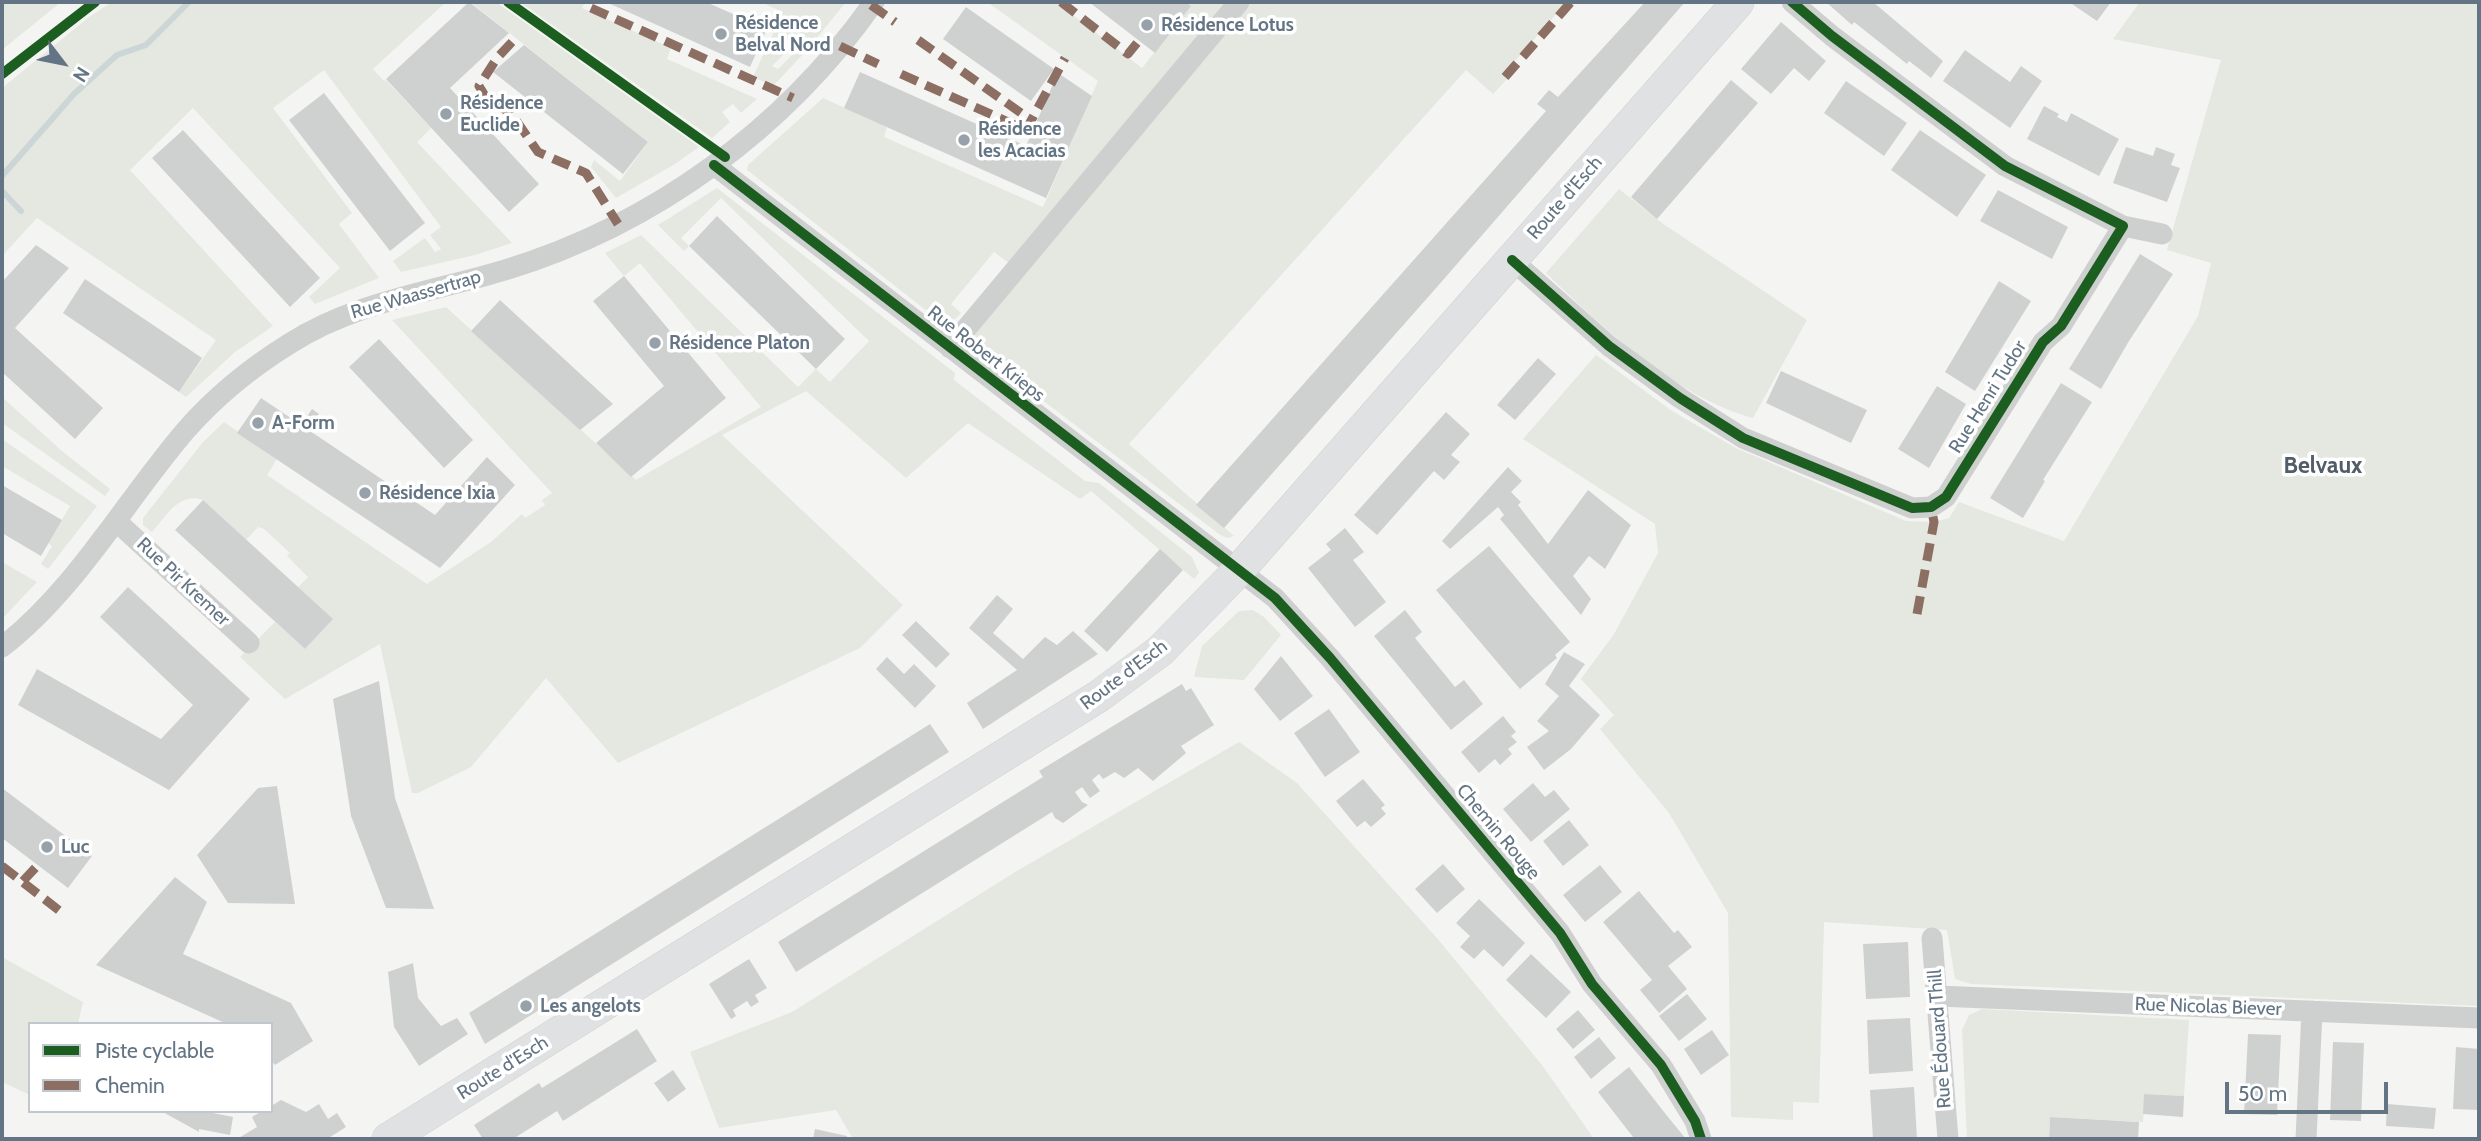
<!DOCTYPE html>
<html>
<head>
<meta charset="utf-8">
<style>
  body { margin:0 }
  #map { position:relative; width:2481px; height:1141px; overflow:hidden; background:#f4f5f2; font-family:Cabin,sans-serif }
  canvas { display:block }
  .frame { position:absolute; inset:0; border:4px solid #637484; pointer-events:none }
  .legend { position:absolute; left:28px; top:1022px; width:245px; height:91px; box-sizing:border-box; background:#fff; border:2px solid #c1c7ce; margin:0; padding:9px 12px; list-style:none; font-size:21px; color:#637484 }
  .legend li { display:flex; align-items:center; gap:14px; height:35px }
  .legend b { width:35px; border:2px solid #c1c7ce }
  .north { position:absolute; left:28px; top:28px; width:70px; height:70px; -webkit-text-stroke:5px #fff; paint-order:stroke; rotate:122deg; font-size:19px; font-weight:700; line-height:28px; text-align:center; color:#637484 }
  .north::after { content:''; display:block; margin:auto; width:24px; height:32px; background:#637484; clip-path:polygon(50% 0,100% 100%,50% 72%,0 100%) }
  .scale { position:absolute; left:2225px; top:1082px; width:163px; height:32px; box-sizing:border-box; border:4px solid #637484; border-top:0; padding-left:9px; font-size:21px; line-height:24px; white-space:nowrap; color:#637484; -webkit-text-stroke:5px #fff; paint-order:stroke }
</style>
</head>
<body>
<div id="map">
<canvas width="2481" height="1141"></canvas>
<div class="frame"></div>
<ul class="legend">
<li><b style="height:9px;background:#1b5e20"></b>Piste cyclable</li>
<li><b style="height:9px;background:#8d6e63"></b>Chemin</li>
</ul>
<div class="north">N</div>
<div class="scale">50 m</div>
</div>
<script>
const ctx = document.querySelector('canvas').getContext('2d');
ctx.lineJoin = 'round';
function fillPath(path, color) { ctx.fillStyle = color; ctx.fill(path, 'evenodd'); }
function stroke(path, color, width, dash) { ctx.strokeStyle = color; ctx.lineWidth = width; ctx.lineCap = dash ? 'butt' : 'round'; ctx.setLineDash(dash || []); ctx.stroke(path); }
function label(font, color, halo, rows, align = 'center') {
  ctx.font = font + ' Cabin,sans-serif'; ctx.lineWidth = 7; ctx.setLineDash([]); ctx.textBaseline = 'middle'; ctx.strokeStyle = halo; ctx.fillStyle = color; for (const [text, x, y, turn = 0] of rows) {
    ctx.save(); ctx.translate(x, y); ctx.rotate((+turn || 0) * Math.PI / 180); ctx.textAlign = isNaN(turn) ? turn : align; if (halo) ctx.strokeText(text, 0, 0); ctx.fillText(text, 0, 0); ctx.restore();
  }
}
fillPath(new Path2D(`
  M2,2H61L2,50Z
  M112,2H446L373,69L384,81L386,80L431,128L417,142L512,243L475,255L401,272L393,261L425,238L435,252L441,249L430,235L441,227L324,70L273,108L352,213L339,224L379,278L315,304L309,297L340,268L193,108L130,170L273,326L235,352L186,397L179,392L216,340L37,218L2,256V88L89,17Z
  M470,2H496L699,147L675,164L616,198L591,167L594,160L620,181L648,142Z
  M520,2H585L582,8L671,48L667,59L757,99L741,113L733,104L722,112L730,122L712,138Z
  M760,2H846L812,44L793,35L782,46L787,51L772,66L778,69L802,45L808,49L773,86L753,77L783,12Z
  M987,2H1056L1142,68L1190,7L1185,2H1229L1010,264L994,252L951,304L961,313C955,320 951,323 941,322L747,170L748,165L823,98L887,127L884,137L1043,207L1098,81Z
  M1250,2H1567L1503,75L1507,79L1493,94L1466,70L1129,444L1234,536L1227,538L1219,534L980,353L974,333Z
  M2140,2H2479V1006L1971,984L1955,979L1947,930L1824,922L1819,1103L1793,1102V1120L1731,1117L1728,913L1669,813L1600,729L1614,715L1581,679L1614,634L1658,553L1655,524L1523,439L1596,355L1672,411L1736,448L1906,521L1934,522L1949,518L1959,502L2064,541L2198,316L2211,263L2167,250L2221,60L2113,39Z
  M717,188L955,373L954,380L1085,481L1099,483L1192,557L1199,573L1194,579L1091,491L1080,499L968,423L906,478L806,391L722,435L903,605L860,648L618,763L546,678L471,767L418,793H412L380,644L285,699L240,657L275,622L305,649L332,619L298,587L308,577L287,556L290,553L264,529L258,527L246,540L203,500C180,491 165,517 152,532L143,525V518L203,442L224,422L277,459L267,475L427,584L491,542L522,514L525,518L545,505L542,500L552,493L392,320L446,307L636,480L761,407L640,263L624,276L605,253L641,235L798,387L816,369L830,382L869,341L721,198L681,238L689,246L684,251L658,225Z
  M1619,189L1662,223L1807,320L1753,418C1676,397 1603,328 1546,273Z
  M2,397L62,451L110,489L105,496L2,423Z
  M2,439L97,506L48,569L41,564L52,546L48,543L70,506L2,466Z
  M2,562L37,582L2,619Z
  M1253,610L1264,617L1281,635L1244,680L1194,677L1202,646L1239,611Z
  M1239,742L1297,783L1436,937L1542,1065L1594,1139H853L836,1110L719,1128L690,1052L792,1012L1015,872Z
  M2,957L83,1002L78,1024H30V1095L2,1082Z
  M1982,1009L2189,1020L2184,1096L2145,1094L2143,1122L2050,1117L2049,1139H1967L1962,1030L1969,1015Z`), '#e4e8e0');
stroke(new Path2D(`
  M2,176L74,94L117,55L146,45L189,2
  M2,191L21,211`), '#cdd6d7', 6);
fillPath(new Path2D(`
  M469,2L509,33L450,88L539,184L509,212L386,79Z
  M606,2H706L767,29L750,67Z
  M1089,2H1185L1191,6L1155,53Z
  M1645,2H1685L1437,287L1224,528L1196,505L1546,111L1537,104L1549,90L1558,97Z
  M1826,2H1873L1943,61L1931,78L1909,61L1907,64L1854,22L1852,25Z
  M2069,2H2111L2097,21Z
  M966,7L1054,69L1031,101L943,39Z
  M1781,22L1826,61L1809,81L1794,68L1771,94L1741,69Z
  M524,45L648,142L623,174L493,72Z
  M1965,50L2010,82L2021,66L2042,81L2010,128L1943,81Z
  M860,72L1026,146L1058,73L1092,96L1046,198L844,108Z
  M1731,80L1758,103L1657,219L1631,197Z
  M1846,81L1907,123L1884,156L1824,113Z
  M324,93L425,223L390,251L289,120Z
  M2044,106L2059,114L2057,117L2067,122L2071,113L2119,139L2099,176L2027,139Z
  M183,130L320,278L290,307L152,158Z
  M1920,130L1986,175L1957,217L1891,170Z
  M2126,147L2153,156L2156,147L2175,154L2171,165L2180,168L2167,202L2113,183Z
  M1998,190L2068,227L2052,259L1980,221Z
  M717,216L845,339L816,369L689,246Z
  M36,245L69,268L15,328L103,408L75,439L2,372V282Z
  M2140,254L2173,274L2129,341L2101,389L2069,369Z
  M624,276L726,398L631,477L596,443L664,386L593,301Z
  M85,279L202,358L179,392L63,313Z
  M1999,281L2031,301L1975,391L1945,372Z
  M500,300L613,404L580,430L471,331Z
  M379,339L473,440L444,468L349,367Z
  M1538,358L1556,374L1515,420L1497,405Z
  M1781,371L1867,410L1851,443L1766,403Z
  M2061,383L2092,402L2043,480L2045,481L2023,518L1990,498Z
  M1937,386L1966,404L1929,468L1898,449Z
  M261,398L435,515L487,457L515,485L440,568L237,433Z
  M312,409L319,414L311,426L304,421Z
  M1446,412L1470,434L1451,455L1460,462L1444,480L1434,471L1377,535L1354,515Z
  M1508,467L1522,481L1511,492L1521,502L1518,505L1548,544L1588,490L1631,525L1605,569L1589,556L1573,576L1591,599L1581,615L1500,519L1504,515L1498,507L1450,549L1442,541Z
  M2,485L62,520L41,556L2,533Z
  M203,500L333,619L305,649L175,530Z
  M1345,528L1364,552L1353,560L1386,602L1355,627L1308,568L1331,550L1326,544Z
  M1489,546L1570,642L1555,655L1557,658L1520,689L1436,590Z
  M1160,549L1183,570L1107,652L1084,631Z
  M128,587L250,699L169,790L18,705L37,669L161,739L193,705L100,617Z
  M997,595L1013,609L993,633L1023,659L1045,637L1057,645L1073,631L1098,654L983,729L967,703L1017,670L969,628Z
  M1405,610L1422,632L1415,638L1455,687L1464,680L1483,704L1451,730L1374,636Z
  M916,621L950,654L936,668L902,635Z
  M1564,652L1585,664L1569,686L1600,715L1571,749L1544,770L1527,747L1549,731L1537,721L1559,696L1545,684Z
  M1281,656L1313,696L1280,721L1254,689Z
  M887,657L904,674L914,664L936,686L915,708L876,669Z
  M379,681L395,798L434,909L386,908L351,816L333,699Z
  M1182,684L1186,691L1191,688L1214,725L1181,746L1186,753L1153,781L1138,768L1124,778L1115,772L1103,779L1099,774L1092,780L1100,791L1090,798L1082,787L1075,792L1082,802L1088,805L1063,823L1055,818L1052,812L796,972L778,942L1043,777L1039,771Z
  M1329,709L1360,752L1325,777L1294,733Z
  M1503,716L1516,732L1511,736L1517,742L1508,749L1512,754L1500,765L1495,759L1479,773L1461,752Z
  M930,724L949,752L485,1044L469,1013Z
  M1363,779L1385,805L1381,808L1386,814L1371,827L1365,821L1357,827L1336,801Z
  M1533,783L1545,797L1554,790L1570,809L1531,842L1503,809Z
  M277,786L295,904L228,903L197,855L258,788Z
  M2,788L92,856L68,888L2,838Z
  M1569,820L1589,845L1563,866L1543,841Z
  M1443,864L1465,889L1437,913L1415,889Z
  M1600,865L1622,892L1585,922L1563,895Z
  M175,877L207,902L183,954L291,1003L313,1041L275,1065L271,1060V1024H227L96,965Z
  M1639,891L1674,933L1678,930L1692,947L1668,966L1687,989L1659,1013L1640,990L1652,980L1603,922Z
  M1479,899L1525,943L1503,967L1484,949L1474,959L1460,947L1470,936L1456,923Z
  M1908,942L1910,997L1866,999L1863,944Z
  M1531,954L1571,992L1546,1018L1506,980Z
  M749,959L767,988L755,995L759,1002L751,1007L747,1001L733,1010L736,1016L731,1019L709,984Z
  M413,963L418,998L441,1026L457,1018L468,1034L419,1066L394,1027L388,972Z
  M1687,994L1707,1019L1679,1041L1659,1016Z
  M1578,1010L1595,1030L1573,1049L1556,1029Z
  M1910,1018L1913,1071L1869,1074L1867,1020Z
  M637,1029L657,1061L563,1121L557,1111L513,1139H483L474,1125L539,1083L542,1088Z
  M1712,1030L1729,1055L1701,1075L1684,1049Z
  M2248,1034L2281,1035L2277,1115L2244,1114Z
  M1599,1037L1616,1058L1591,1079L1574,1057Z
  M2333,1042L2364,1043L2361,1121L2330,1120Z
  M2456,1047L2479,1049V1110L2453,1109Z
  M1629,1067L1664,1112L1686,1139H1635L1633,1137L1598,1092Z
  M673,1070L686,1089L668,1102L654,1083Z
  M1914,1087L1917,1139H1873L1870,1090Z
  M2144,1094L2184,1096L2183,1117L2143,1114Z
  M281,1100L306,1112L319,1104L328,1119L337,1113L346,1127L327,1139H237L257,1127L252,1117L262,1111H271V1106Z
  M2387,1104L2436,1108L2434,1129L2386,1126Z
  M161,1111H203L233,1117L230,1135L199,1129V1132Z
  M2050,1117L2139,1122L2138,1139H2049Z
  M815,1129L847,1136L846,1139H813Z`), '#cfd1d1');
const primary = new Path2D(`
  M388,1139L1099,696L1160,651L1239,570L1738,2`);
stroke(primary, '#d1d2d1', 33);
stroke(new Path2D(`
  M714,165L1275,598L1330,658L1560,933L1592,984L1661,1065L1695,1121L1701,1139
  M2123,226L2162,234
  M1512,260L1609,346L1680,398L1743,438L1912,508L1931,507L1946,497L2043,342L2061,326L2123,226L2005,166L1832,36L1792,2
  M950,348L1239,2
  M116,521L249,643
  M2,647C75,591 126,500 186,430C215,397 252,367 289,344C354,302 432,292 505,270C653,225 785,129 874,2
  M1932,938L1948,1139
  M1937,996L2479,1018
  M2306,1139L2312,1011`), '#cecfcf', 21);
stroke(primary, '#e0e1e2', 32);
stroke(new Path2D(`
  M1061,2L1128,54L1137,43
  M871,5L895,22
  M591,8L793,98
  M918,40L1031,120
  M512,42L497,58L479,86L487,99L511,113L538,152L586,173L618,224
  M840,46L878,64
  M901,74L1026,130L1065,58
  M1505,77L1571,2
  M1917,614L1934,522L1931,507
  M2,866L65,915
  M23,881L38,865`), '#8d6e63', 9, [18, 9]);
stroke(new Path2D(`
  M508,2L725,157
  M2,74L95,2
  M714,165L1275,598L1330,658L1560,933L1592,984L1661,1065L1695,1121L1701,1139
  M1512,260L1609,346L1680,398L1743,438L1912,508L1931,507L1946,497L2043,342L2061,326L2123,226L2005,166L1832,36L1792,2`), '#1b5e20', 10);
for (const [x, y, r, color] of [
  [1147,25,7,"#96a1aa"],
  [721,34,7,"#96a1aa"],
  [446,114,7,"#96a1aa"],
  [964,140,7,"#96a1aa"],
  [655,343,7,"#96a1aa"],
  [258,423,7,"#96a1aa"],
  [365,493,7,"#96a1aa"],
  [47,847,7,"#96a1aa"],
  [526,1006,7,"#96a1aa"]
]) { const dot = new Path2D(); dot.arc(x, y, r, 0, 2 * Math.PI); ctx.fillStyle = color; ctx.fill(dot); stroke(dot, '#fff', 2.5); }
label('bold 19px', '#637484', '#fff', [
  ["Résidence",735,23],
  ["Belval Nord",735,45],
  ["Résidence Lotus",1161,25],
  ["Résidence",460,103],
  ["Euclide",460,125],
  ["Résidence",978,129],
  ["les Acacias",978,151],
  ["Résidence Platon",669,343],
  ["A-Form",272,423],
  ["Résidence Ixia",379,493],
  ["Luc",61,847],
  ["Les angelots",540,1006]
], 'left');
label('19px', '#637484', '#fff', [
  ["Route d'Esch",1565,198,-49],
  ["Rue Waassertrap",416,295,-16],
  ["Rue Robert Krieps",986,354,38],
  ["Rue Henri Tudor",1988,397,-58],
  ["Rue Pir Kremer",183,582,43],
  ["Route d'Esch",1124,675,-37],
  ["Chemin Rouge",1498,832,50],
  ["Rue Nicolas Biever",2208,1007,2],
  ["Rue Édouard Thill",1940,1039,-94],
  ["Route d'Esch",503,1068,-32]
]);
label('bold 23px', '#515e69', '#fff', [
  ["Belvaux",2323,466]
]);
</script>
</body>
</html>
